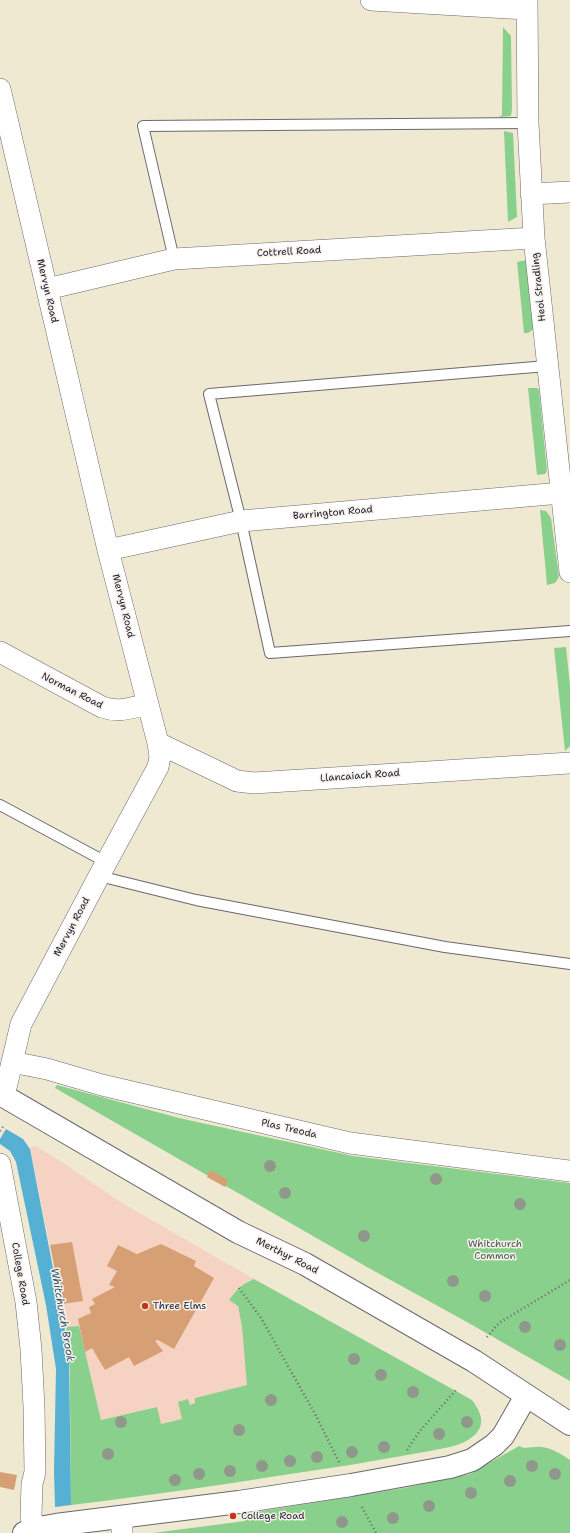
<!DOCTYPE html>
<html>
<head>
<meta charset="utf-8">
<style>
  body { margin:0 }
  canvas { display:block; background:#f0e9d1 }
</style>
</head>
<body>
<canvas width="570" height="1533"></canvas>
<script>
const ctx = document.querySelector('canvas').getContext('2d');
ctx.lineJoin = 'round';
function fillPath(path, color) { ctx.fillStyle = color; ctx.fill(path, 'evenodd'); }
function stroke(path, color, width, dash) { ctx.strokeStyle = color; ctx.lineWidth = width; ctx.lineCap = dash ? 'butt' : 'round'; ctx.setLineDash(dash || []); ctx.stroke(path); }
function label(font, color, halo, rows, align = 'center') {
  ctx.font = font + ' "Shantell Sans",sans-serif'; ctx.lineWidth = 3; ctx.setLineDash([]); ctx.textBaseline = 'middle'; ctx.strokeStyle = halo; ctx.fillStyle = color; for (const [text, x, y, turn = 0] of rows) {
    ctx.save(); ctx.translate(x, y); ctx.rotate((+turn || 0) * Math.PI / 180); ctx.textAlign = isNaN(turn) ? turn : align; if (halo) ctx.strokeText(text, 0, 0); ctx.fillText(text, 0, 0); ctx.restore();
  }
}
fillPath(new Path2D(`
  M36,1146L60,1161L122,1203L254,1279L247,1281L234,1292L229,1300L238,1306L242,1327L248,1385L195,1398L196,1403L190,1405L178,1402L183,1419L161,1424L156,1407L101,1420L79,1326L66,1327L30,1147Z`), '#f5d2c2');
fillPath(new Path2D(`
  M503,27L511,36L512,109L511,116L499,117L502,115Z
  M504,131L513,133L517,217L508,222Z
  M526,260L534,329L528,333H524L517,262Z
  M528,388H537L539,390L547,471L545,474L537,475Z
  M540,510L546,511L551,518L559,577L555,583L547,585Z
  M566,647L570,686V746L565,751L554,648Z
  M57,1085L179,1118L353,1156L570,1183V1381L474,1326L367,1267L55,1088Z
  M254,1279L472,1400C483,1415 487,1428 468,1440C457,1447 443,1448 430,1451C403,1456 377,1460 350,1465C257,1479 164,1494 71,1505L70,1403V1370L66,1327L79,1326L101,1420L157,1407L161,1424L182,1419L178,1402L188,1399L190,1405L195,1403V1398L247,1385L242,1327L238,1306L229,1300C236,1290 243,1283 254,1279Z
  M519,1446C526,1450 533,1446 541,1447C552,1448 561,1454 570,1460V1533H153L245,1521L244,1514L404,1488L470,1474Z`), '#88d08b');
fillPath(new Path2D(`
  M6,1129L23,1139L30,1149L69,1351L71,1505L55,1507L54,1471L56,1369L46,1305L16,1162L10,1151L0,1144V1139Z`), '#55b0d3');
fillPath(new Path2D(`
  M210,1170L228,1180L225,1187L207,1177Z
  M72,1242L83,1301L62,1304L50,1245Z
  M161,1244L196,1261L194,1266L214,1278L174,1349L158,1340L155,1341L163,1351L134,1366L129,1357L105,1370L92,1348L85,1352L78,1319L91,1313L89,1307L95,1304L92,1299L115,1287L109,1285L117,1271L107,1266L118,1245L137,1254Z
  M0,1472L17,1475L14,1490L0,1487Z`), '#d6a074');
const lane = new Path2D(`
  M174,259L143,126L528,123
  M547,366L209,394L241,521L270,653L570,631
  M0,805L106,862
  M99,876L196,900L445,947L570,964`);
const street = new Path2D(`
  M371,0L526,9
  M527,0L528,123L534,238L570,572
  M0,89L108,550L158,743L160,757L158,767L99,876L21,1024L4,1096
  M531,194L570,192
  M47,289L174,259L534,238
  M108,550L241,521L561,493
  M0,652L102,707C119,713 130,708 148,704
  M158,743L237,781L254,783L570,763
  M12,1062L47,1069L102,1085L350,1143L570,1171
  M0,1164L26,1302L31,1349L34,1407L35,1472L32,1484L31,1515L33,1529
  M122,1517V1533`);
const secondary = new Path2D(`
  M0,1094L238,1232L305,1264L474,1361L570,1424
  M24,1533L33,1529L56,1525L239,1502L351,1485L450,1467L472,1460L494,1445L503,1436L526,1396`);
stroke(lane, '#6a6870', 12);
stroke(street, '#6a6870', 22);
stroke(secondary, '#6a6870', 24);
stroke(new Path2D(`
  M0,1131L3,1127
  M239,1288L261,1318L315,1414L339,1462
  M487,1337L499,1323L570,1280
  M407,1450L419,1432L456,1390
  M362,1507L376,1533`), '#6a6870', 2.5, [1, 3]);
stroke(lane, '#fff', 10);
stroke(street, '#fff', 21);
stroke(secondary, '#fff', 22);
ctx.fillStyle = '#90988c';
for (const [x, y] of [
  [270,1166],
  [436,1179],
  [285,1193],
  [520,1204],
  [364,1236],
  [453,1281],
  [485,1296],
  [525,1327],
  [560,1345],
  [354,1359],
  [381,1375],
  [413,1392],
  [271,1400],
  [121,1422],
  [467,1422],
  [239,1430],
  [439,1434],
  [384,1447],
  [352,1452],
  [108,1454],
  [317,1457],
  [290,1461],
  [262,1466],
  [532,1466],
  [230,1471],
  [199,1474],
  [555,1474],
  [175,1480],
  [510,1481],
  [471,1493],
  [429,1506],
  [393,1518],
  [342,1522]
]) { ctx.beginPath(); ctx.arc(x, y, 6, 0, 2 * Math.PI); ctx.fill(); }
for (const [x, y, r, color] of [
  [145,1306,4,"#c8321e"],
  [233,1516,4,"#c8321e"]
]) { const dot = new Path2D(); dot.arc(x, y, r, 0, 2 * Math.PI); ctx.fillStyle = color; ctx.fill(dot); stroke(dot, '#f7f3e8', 1.5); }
label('10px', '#22223b', '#f7f3e8', [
  ["Cottrell Road",289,252,-3],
  ["Heol Stradling",539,287,-96],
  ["Mervyn Road",47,291,77],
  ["Barrington Road",333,513,-5],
  ["Mervyn Road",123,606,76],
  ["Norman Road",72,691,27],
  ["Llancaiach Road",360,776,-4],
  ["Mervyn Road",72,927,-62],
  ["Plas Treoda",289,1129,13],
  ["Merthyr Road",287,1256,27],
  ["College Road",20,1274,80]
]);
label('10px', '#415653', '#f7f3e8', [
  ["Whitchurch",495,1244],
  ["Common",495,1256]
]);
label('10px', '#22223b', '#f7f3e8', [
  ["Three Elms",153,1306],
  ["College Road",241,1516]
], 'left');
label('italic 11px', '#345470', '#f7f3e8', [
  ["Whitchurch Brook",62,1315,80]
]);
</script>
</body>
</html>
